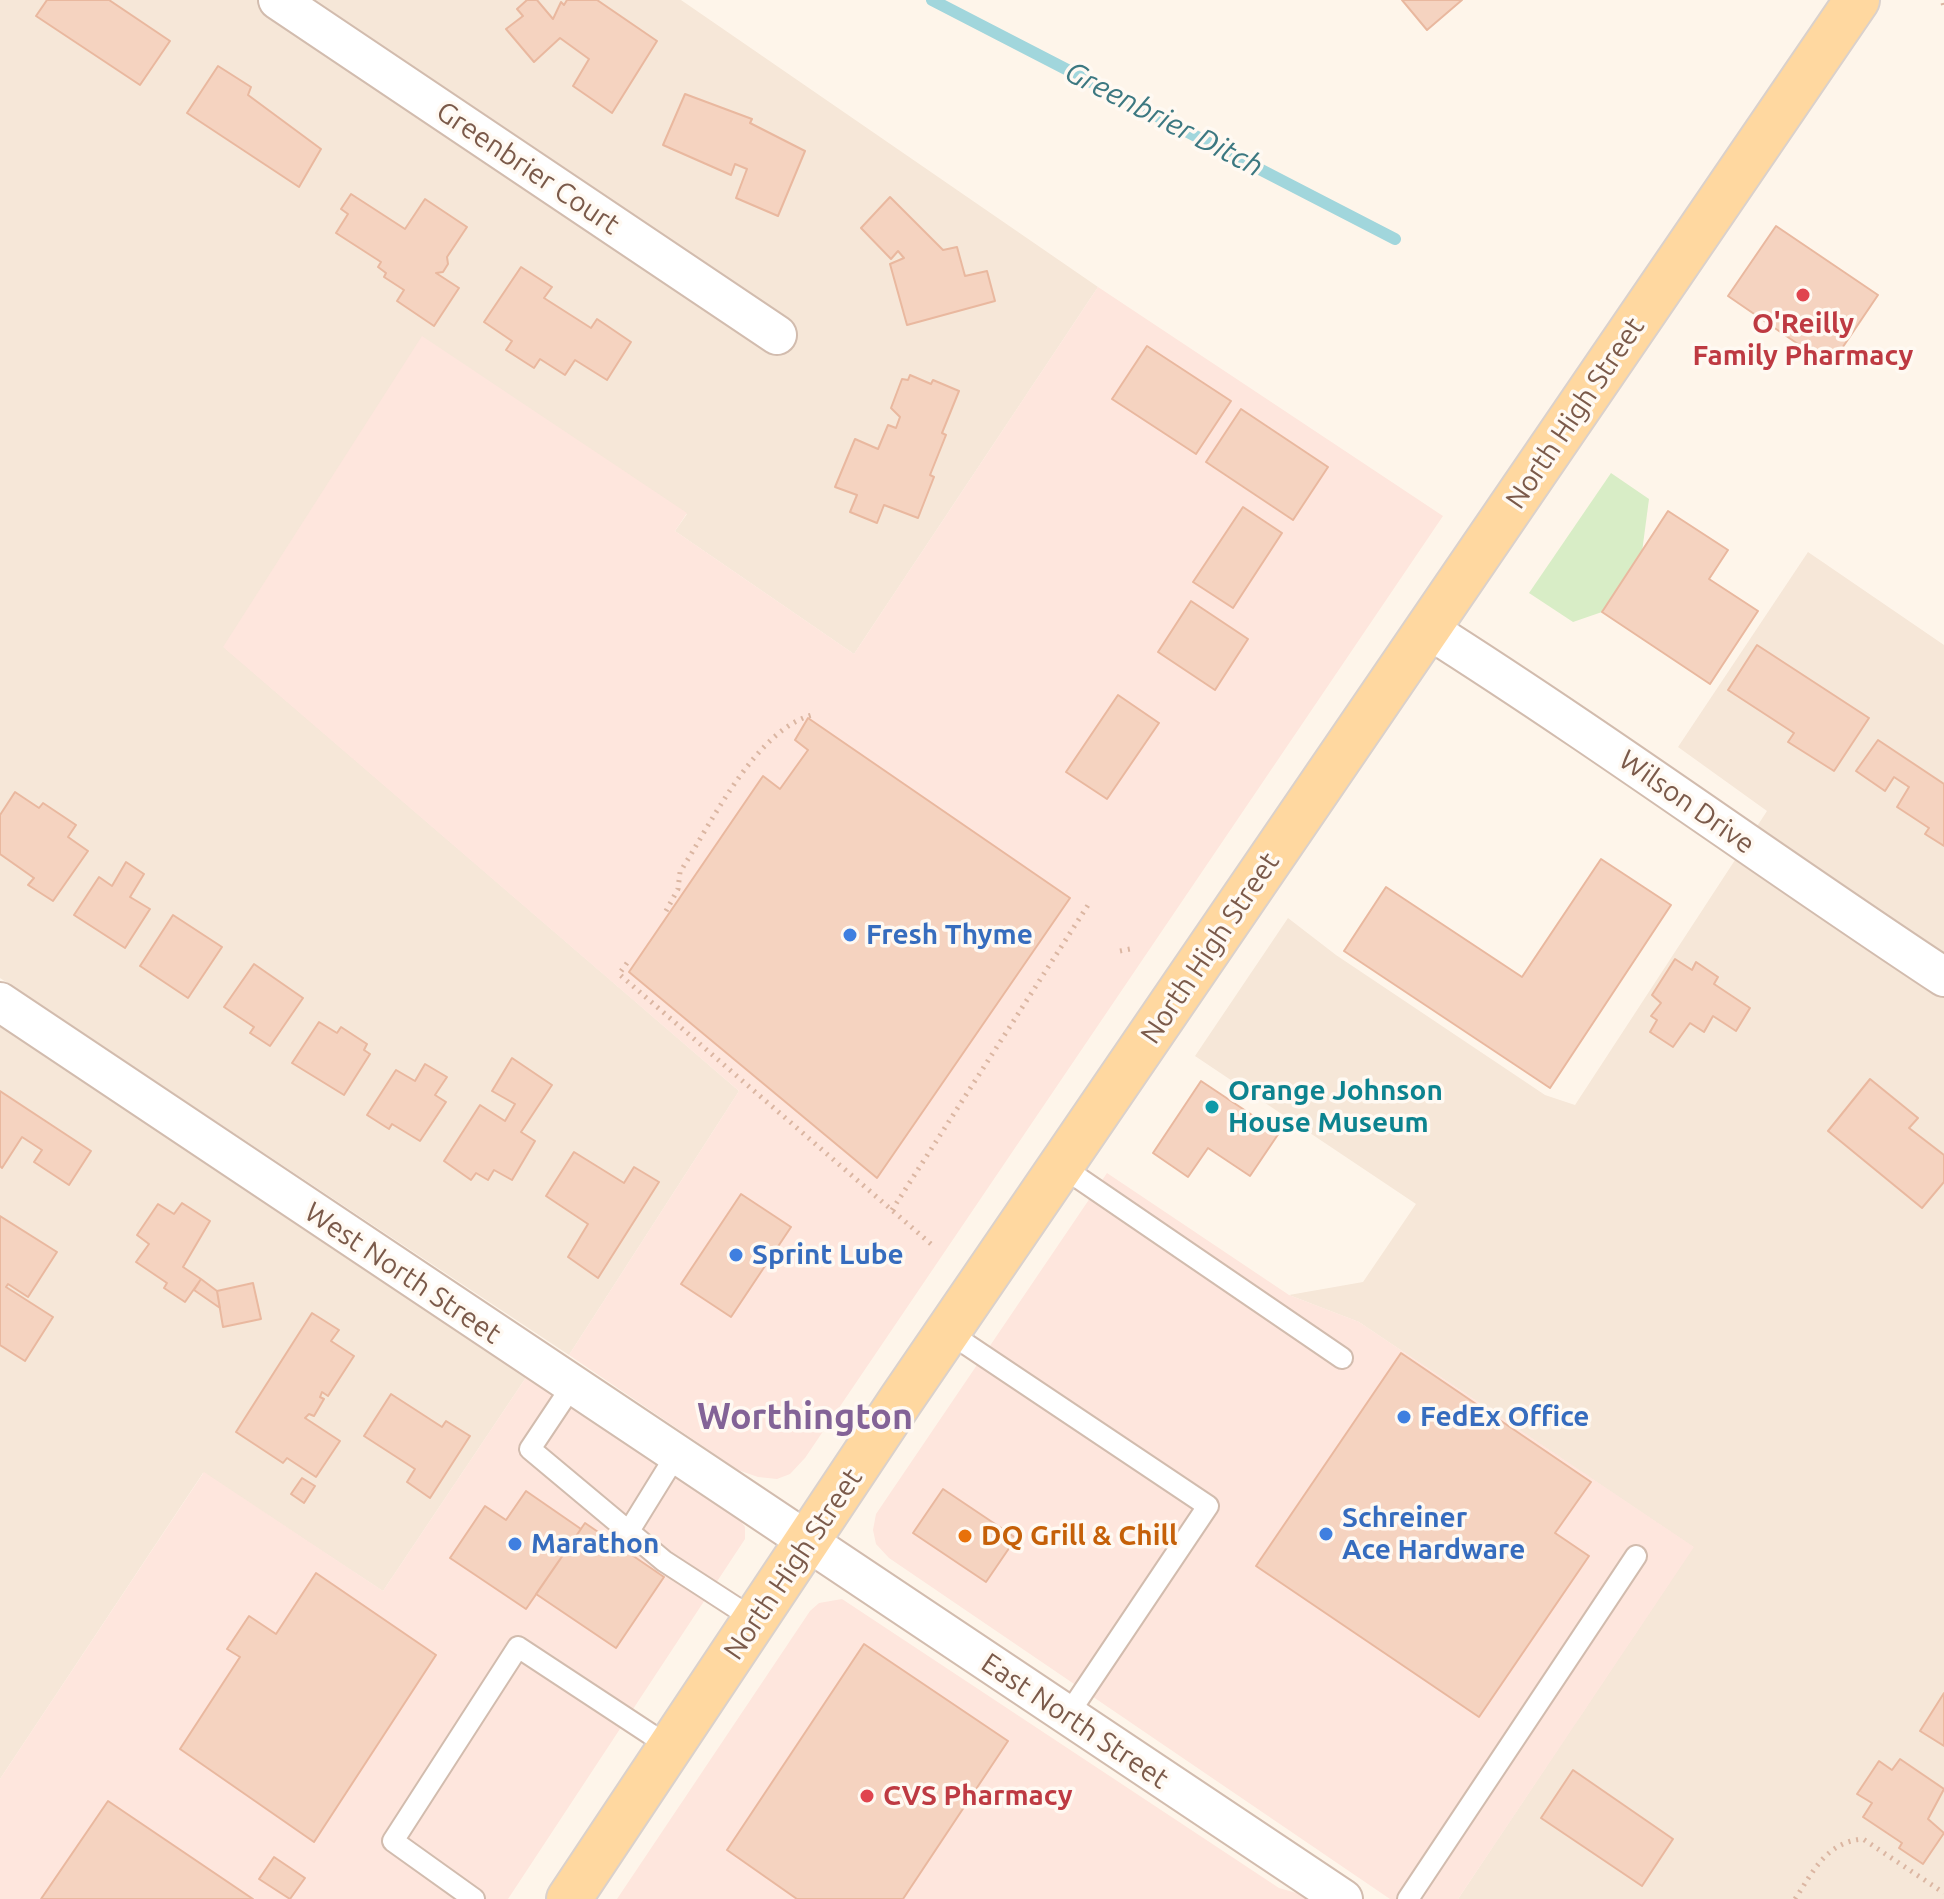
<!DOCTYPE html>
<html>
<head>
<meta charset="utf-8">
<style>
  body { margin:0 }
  canvas { display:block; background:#fef5ea }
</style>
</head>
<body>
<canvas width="1944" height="1899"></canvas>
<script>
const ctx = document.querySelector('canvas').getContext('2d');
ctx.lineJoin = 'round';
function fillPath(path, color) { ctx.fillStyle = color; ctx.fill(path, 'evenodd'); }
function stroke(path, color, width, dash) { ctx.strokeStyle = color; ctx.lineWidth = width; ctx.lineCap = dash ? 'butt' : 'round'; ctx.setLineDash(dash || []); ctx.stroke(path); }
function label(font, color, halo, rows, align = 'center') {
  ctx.font = font + ' Ubuntu,sans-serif'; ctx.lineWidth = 7; ctx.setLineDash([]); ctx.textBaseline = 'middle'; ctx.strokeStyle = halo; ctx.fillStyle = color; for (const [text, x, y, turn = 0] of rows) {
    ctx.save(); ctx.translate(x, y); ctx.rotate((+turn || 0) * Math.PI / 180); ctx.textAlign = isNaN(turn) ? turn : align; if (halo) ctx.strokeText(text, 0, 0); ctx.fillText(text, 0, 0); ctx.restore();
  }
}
fillPath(new Path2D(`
  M0,0H681L1098,287L854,654L675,531L687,514L224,647L739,1091L569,1355L0,978Z
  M1808,552L1944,645V1899H1458L1693,1547L1359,1322L1289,1295L1363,1282L1416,1204L1195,1056L1288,918L1336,955L1545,1095L1575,1105L1767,811L1678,747Z
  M0,1021L529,1373L383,1591L203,1473L0,1779Z`), '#f6e7d8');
fillPath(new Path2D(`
  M1098,287L1443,516L805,1458L790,1474L777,1479L758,1477L738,1470L569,1355L739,1091L223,647L422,336L687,513L675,531L854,654Z
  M1107,1173L1289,1295L1359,1322L1694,1547L1458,1899H1390L889,1558L876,1544L873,1530L876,1514Z
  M529,1373L737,1516L745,1527V1539L508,1899H0V1779L204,1472L383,1591Z
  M842,1599L1279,1888L1307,1896L1305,1899H617L810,1611L819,1603Z`), '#fee6dd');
fillPath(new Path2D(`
  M1611,473L1649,499L1642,552L1602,612L1573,622L1529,593Z`), '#d8edc6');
stroke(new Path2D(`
  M932,0L1395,239`), '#a1d6dc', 12);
const building = new Path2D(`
  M47,0H109L170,41L140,85L36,16Z
  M527,0H537L553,19L561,2L564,5L567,0H597L657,41L612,113L573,86L589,59L560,38L534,62L506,29L523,16L517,9Z
  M1402,0H1462L1427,30Z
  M218,66L251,87L248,95L321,149L299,187L187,113Z
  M685,94L752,119L750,123L805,151L778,216L736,198L747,169L735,164L731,175L663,145Z
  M351,194L405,229L425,199L467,227L447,257L448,264L443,272L436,273L459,288L434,326L397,301L404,290L384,277L386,273L378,267L381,262L336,233L348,214L341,209Z
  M890,197L943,250L957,247L965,276L987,271L995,301L907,325L890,264L904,258L898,251L891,259L861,228Z
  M1776,226L1878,295L1830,366L1728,296Z
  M521,267L552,287L544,298L591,328L597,319L631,342L607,380L575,360L565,375L540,359L534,368L506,350L512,341L484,322Z
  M1147,346L1231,401L1196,454L1112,399Z
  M910,375L931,384L933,380L959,391L942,433L946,435L930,475L934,477L918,518L884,505L877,523L850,512L857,495L835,487L855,439L878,449L888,425L896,428L900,417L891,408L902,379L908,380Z
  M1241,409L1328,467L1293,520L1206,462Z
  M1243,507L1282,533L1233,608L1193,582Z
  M1668,511L1728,550L1709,579L1758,611L1710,684L1602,612Z
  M1191,601L1248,639L1215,690L1158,652Z
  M1757,645L1869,718L1834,771L1788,742L1794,733L1728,690Z
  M1118,695L1159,723L1107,799L1066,772Z
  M808,718L1070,898L877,1178L629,972L763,776L780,789L808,750L795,740Z
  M1878,740L1944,784V846L1925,834L1929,828L1897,807L1909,787L1894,777L1885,791L1856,771Z
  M15,792L39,808L43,803L76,825L68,837L88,851L53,901L28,885L34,878L0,854V815Z
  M1601,859L1671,905L1550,1088L1344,951L1386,887L1522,977Z
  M126,862L144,874L130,897L150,909L125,948L74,915L99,877L112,886Z
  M173,915L222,947L188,998L140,966Z
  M1675,959L1692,970L1696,962L1718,977L1714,984L1750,1008L1736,1031L1713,1016L1704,1032L1690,1023L1673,1047L1650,1032L1657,1020L1651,1016L1661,1003L1652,995Z
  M254,964L303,998L270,1046L250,1033L254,1027L224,1007Z
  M319,1022L337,1033L341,1027L367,1044L364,1050L370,1054L344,1095L292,1063Z
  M512,1058L552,1085L521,1132L535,1141L512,1180L494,1170L488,1180L476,1173L471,1180L444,1161L480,1105L505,1121L515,1104L492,1091Z
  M425,1064L447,1077L435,1095L446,1102L420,1141L392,1124L389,1129L367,1115L396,1070L415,1081Z
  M1870,1079L1918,1118L1909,1128L1944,1155V1182L1922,1208L1828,1131Z
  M1201,1081L1279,1133L1250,1176L1208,1148L1188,1177L1153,1153Z
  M0,1091L91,1151L69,1185L34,1162L42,1150L22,1137L2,1168L0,1166Z
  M574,1152L624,1183L634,1167L659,1182L598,1278L568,1257L588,1224L546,1196Z
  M741,1194L791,1227L731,1317L681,1284Z
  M182,1203L210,1221L183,1267L201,1279L185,1302L164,1288L167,1283L136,1262L149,1244L137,1235L158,1204L174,1214Z
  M0,1216L57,1252L28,1297L8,1284L6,1287L53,1317L25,1361L0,1345Z
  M201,1279L217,1291L220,1308L194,1290Z
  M253,1283L261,1319L223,1327L217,1291Z
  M312,1313L339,1330L331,1341L354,1356L328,1396L322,1392L320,1397L324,1399L314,1416L309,1414L305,1418L340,1441L316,1477L287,1458L283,1463L236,1432Z
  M1401,1353L1591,1482L1555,1533L1589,1556L1479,1717L1256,1566Z
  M391,1394L442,1427L446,1421L470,1436L430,1498L407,1482L415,1469L364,1436Z
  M302,1478L315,1486L304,1503L291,1494Z
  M943,1489L1016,1538L986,1582L913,1533Z
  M526,1491L581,1529L526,1609L450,1558L485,1506L506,1520Z
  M585,1523L664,1577L616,1648L536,1594Z
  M316,1573L436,1655L314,1842L180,1749L240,1657L227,1649L249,1616L276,1634Z
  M864,1644L1008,1741L903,1899H797L727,1850Z
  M1944,1693V1746L1920,1731Z
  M1900,1759L1944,1789L1928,1819L1944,1833L1923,1864L1899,1848L1902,1843L1863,1817L1872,1803L1857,1794L1879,1761L1892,1770Z
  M1573,1770L1673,1839L1642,1886L1541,1818Z
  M108,1801L253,1899H41Z
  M274,1857L305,1878L290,1899L259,1879Z`);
fillPath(building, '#f5d3c0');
stroke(building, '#e9b89f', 2);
const lane = new Path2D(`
  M1061,1166L1342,1358
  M948,1332L1208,1506L1067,1716
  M572,1386L530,1449L664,1561L755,1620
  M629,1531L676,1455
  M474,1899L393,1841L518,1647L670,1747
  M1408,1899L1636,1556`);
const street = new Path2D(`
  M278,0L777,335
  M1428,629C1603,740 1771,863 1944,977
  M0,1002L1343,1899`);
const primary = new Path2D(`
  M569,1899L901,1400L1857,0`);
stroke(lane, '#d2bcae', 24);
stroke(street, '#d2bcae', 42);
stroke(primary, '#dad1cc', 48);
stroke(new Path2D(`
  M1943,3L1944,7
  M666,911L678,889L680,872C711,824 757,726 816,714
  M1120,951L1130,949
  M627,963L619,974L931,1244
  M892,1210L1090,902
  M1795,1899C1813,1872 1826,1842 1863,1839L1944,1893`), '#dbb6a2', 5, [2, 6]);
stroke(lane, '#fff', 20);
stroke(street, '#fff', 38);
stroke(primary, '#ffd8a0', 44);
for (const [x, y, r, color] of [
  [1803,295,8,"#e0444e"],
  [850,935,8,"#3f7fe0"],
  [1212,1107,8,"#0f9aa8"],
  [736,1255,8,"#3f7fe0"],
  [1404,1417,8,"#3f7fe0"],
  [1326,1534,8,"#3f7fe0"],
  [965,1536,8,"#e8710a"],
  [515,1544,8,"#3f7fe0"],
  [867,1796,8,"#e0444e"]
]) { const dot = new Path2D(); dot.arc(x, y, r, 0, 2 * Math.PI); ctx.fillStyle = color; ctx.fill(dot); stroke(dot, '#fff9f2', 3); }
label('28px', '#7b5a4a', '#fff9f2', [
  ["Greenbrier Court",528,168,34],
  ["North High Street",1575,413,-56],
  ["Wilson Drive",1687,802,35],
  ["North High Street",1210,948,-56],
  ["West North Street",403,1273,34],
  ["North High Street",793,1564,-56],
  ["East North Street",1075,1721,34]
]);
label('bold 28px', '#be3a42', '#fff9f2', [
  ["O'Reilly",1803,324],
  ["Family Pharmacy",1803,356],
  ["CVS Pharmacy",883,1796,"left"]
]);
label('bold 28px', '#366cbe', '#fff9f2', [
  ["Fresh Thyme",866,935],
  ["Sprint Lube",752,1255],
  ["FedEx Office",1420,1417],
  ["Schreiner",1342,1518],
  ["Ace Hardware",1342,1550],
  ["Marathon",531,1544]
], 'left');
label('bold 28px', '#0d838f', '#fff9f2', [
  ["Orange Johnson",1228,1091],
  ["House Museum",1228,1123]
], 'left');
label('bold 28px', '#c56008', '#fff9f2', [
  ["DQ Grill & Chill",981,1536]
], 'left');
label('italic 30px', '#3c7881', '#fff9f2', [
  ["Greenbrier Ditch",1164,119,27]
]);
label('bold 36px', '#836397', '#fff9f2', [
  ["Worthington",805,1417]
]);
</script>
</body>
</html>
